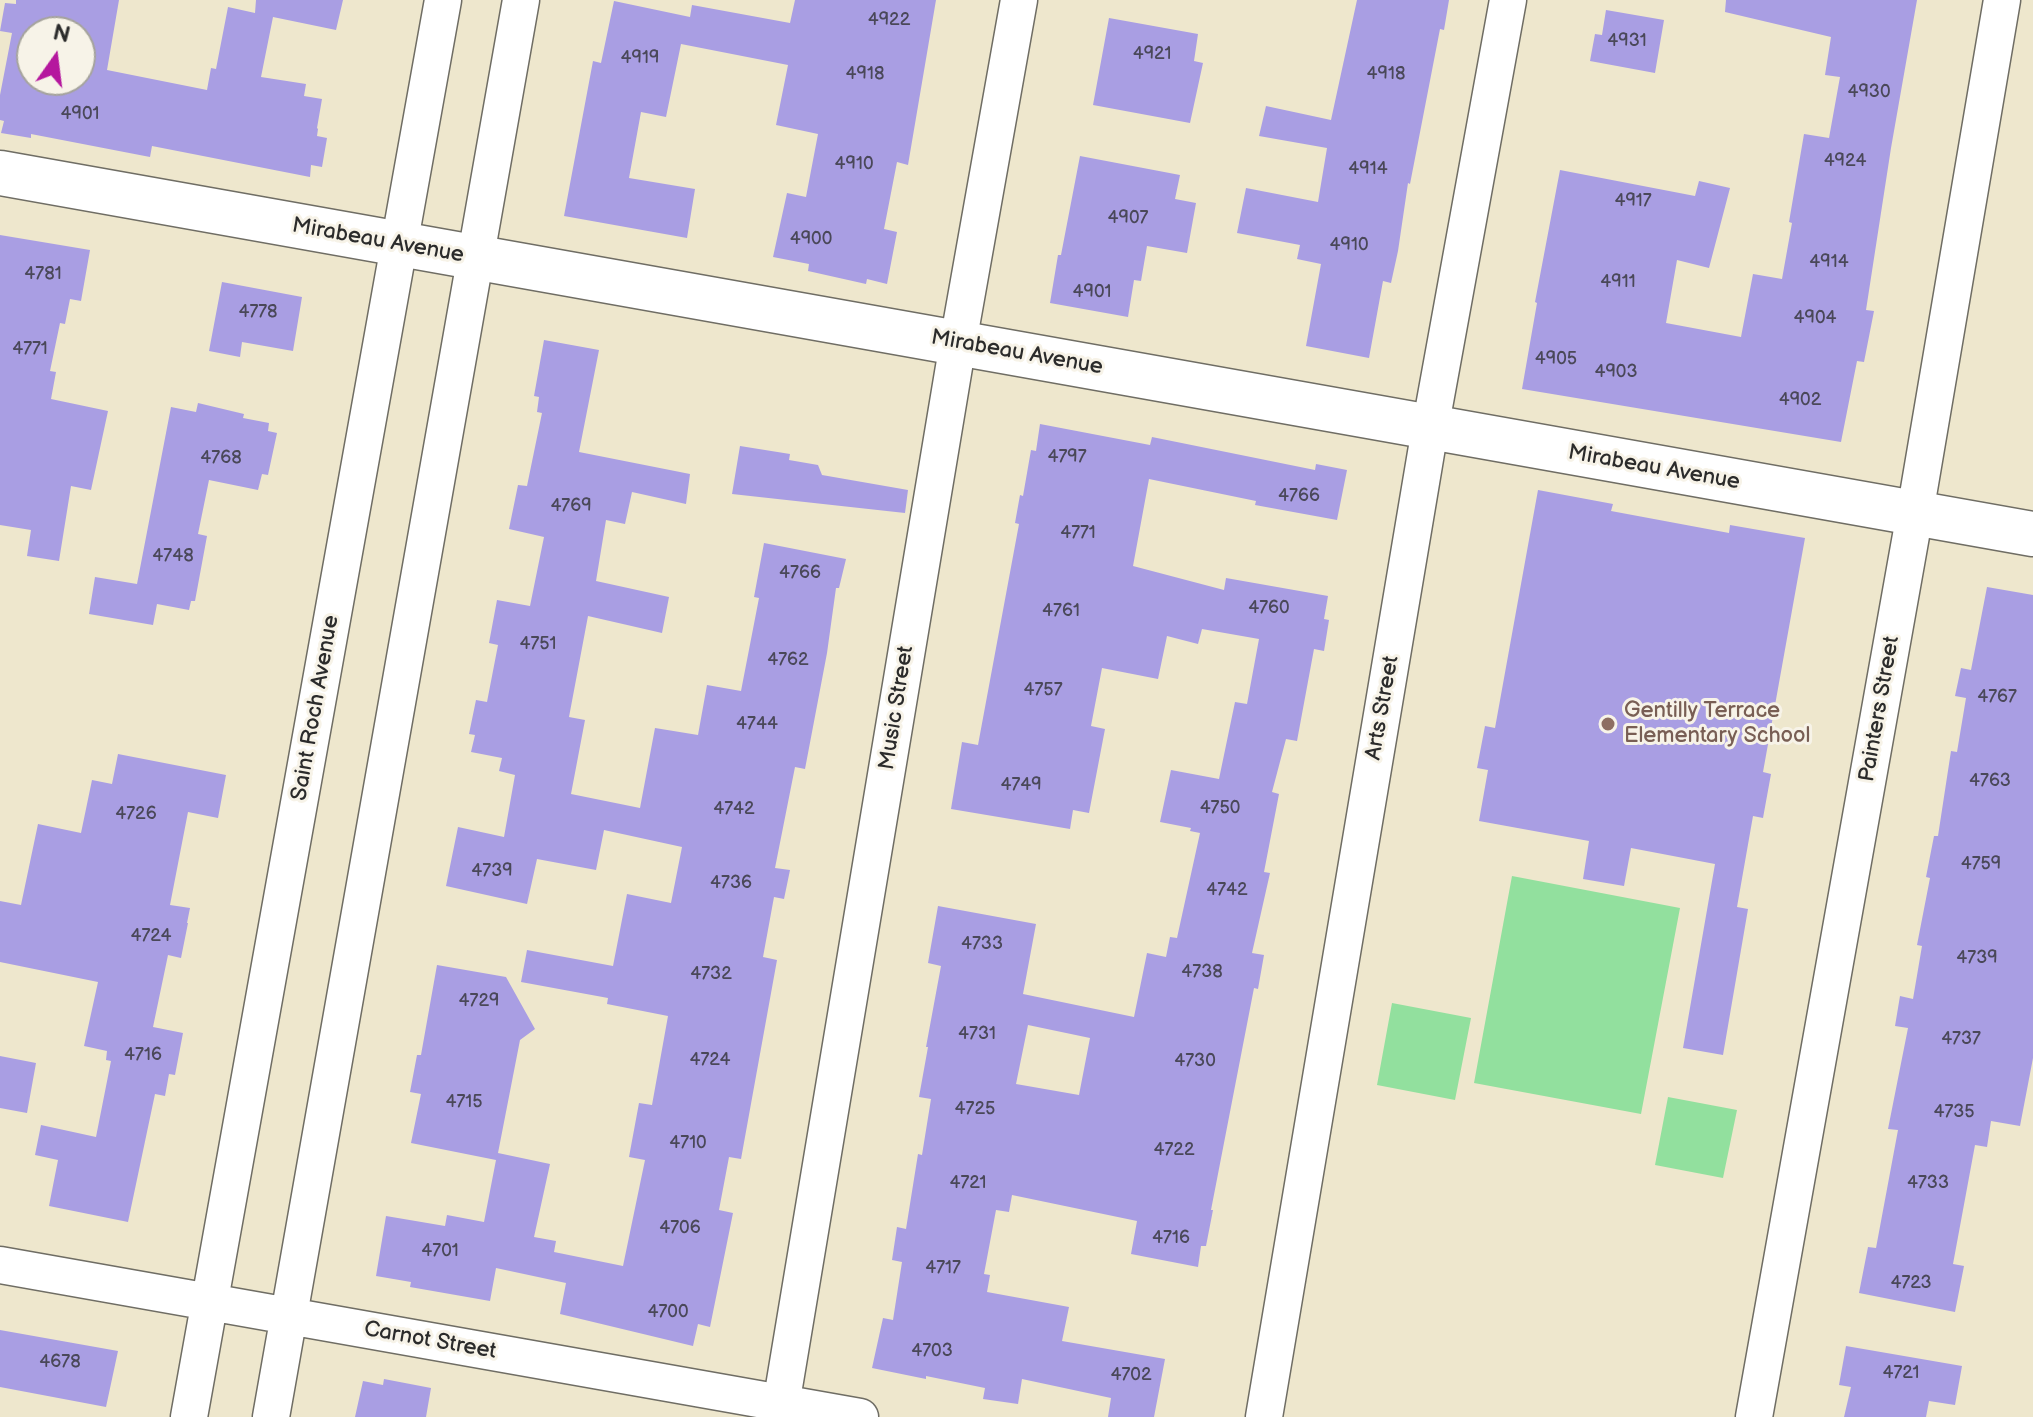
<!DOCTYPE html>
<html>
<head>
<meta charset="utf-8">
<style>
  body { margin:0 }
  #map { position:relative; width:2033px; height:1417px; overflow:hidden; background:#eee7cd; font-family:"Balsamiq Sans",sans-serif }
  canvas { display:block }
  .north { position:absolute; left:16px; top:16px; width:80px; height:80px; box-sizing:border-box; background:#f7f3e8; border:2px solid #a5a39c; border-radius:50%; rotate:14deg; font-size:22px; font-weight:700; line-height:32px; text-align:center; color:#2b2b2b }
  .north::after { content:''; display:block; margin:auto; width:28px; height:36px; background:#b5179e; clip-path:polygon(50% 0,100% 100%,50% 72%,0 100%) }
</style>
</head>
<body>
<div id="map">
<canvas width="2033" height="1417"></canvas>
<div class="north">N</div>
</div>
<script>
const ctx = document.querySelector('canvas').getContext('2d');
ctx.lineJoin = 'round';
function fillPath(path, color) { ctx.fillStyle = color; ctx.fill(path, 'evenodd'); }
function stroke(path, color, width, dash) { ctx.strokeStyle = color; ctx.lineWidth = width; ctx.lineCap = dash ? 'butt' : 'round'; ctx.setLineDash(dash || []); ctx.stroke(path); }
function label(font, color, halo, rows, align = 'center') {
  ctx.font = font + ' "Balsamiq Sans",sans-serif'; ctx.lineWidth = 6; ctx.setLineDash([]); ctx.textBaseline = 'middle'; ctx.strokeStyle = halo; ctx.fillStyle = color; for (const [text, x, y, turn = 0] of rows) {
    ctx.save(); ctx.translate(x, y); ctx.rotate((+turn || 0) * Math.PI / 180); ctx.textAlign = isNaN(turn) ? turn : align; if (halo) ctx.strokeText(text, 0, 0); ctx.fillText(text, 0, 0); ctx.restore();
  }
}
fillPath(new Path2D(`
  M1512,876L1680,908L1641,1114L1474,1083Z
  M1392,1003L1471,1018L1455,1100L1377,1085Z
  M1668,1097L1737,1110L1723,1178L1655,1165Z`), '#92e09e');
fillPath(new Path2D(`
  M16,0H119L107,70L207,90L211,68L216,69L228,7L255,13L256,0H343L336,30L273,17L261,77L306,84L304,96L322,99L317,128L318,129L317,136L327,138L322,167L311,165L310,177L152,146L150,157L31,134V138L1,133L4,121L0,120V95L12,33L0,31L5,3L16,4ZM32,32H80V80H32Z
  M795,0H936L908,165L897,162L884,229L897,232L887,284L867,279L866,284L808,271L809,264L773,257L787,193L806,197L818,134L776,125L788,65L681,44L666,117L641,112L629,178L695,189L687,238L564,216L593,61L601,63L614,1L690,17L692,5L790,23Z
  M1357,0H1449L1444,30L1440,29L1410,184L1408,183L1398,251L1391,283L1383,281L1369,358L1306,346L1321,264L1297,259L1300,245L1237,233L1246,188L1318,202L1327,148L1259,136L1266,106L1331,120Z
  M1726,0H1917L1891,148L1866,310L1874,311L1864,362L1857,361L1841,442L1522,389L1537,303L1535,302L1560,170L1695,196L1699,181L1730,188L1709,268L1677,260L1666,323L1741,337L1753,274L1782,279L1792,223L1789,222L1804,134L1829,138L1840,77L1825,75L1831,37L1725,12Z
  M1606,10L1664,20L1655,73L1590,61L1595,34L1602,35Z
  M1109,18L1198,34L1194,61L1203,63L1190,123L1093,105Z
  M1080,156L1180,175L1175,199L1196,203L1187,253L1147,246L1141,281L1134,280L1128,317L1050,303L1058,255H1061Z
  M0,235L90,250L81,301L70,299L65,324L60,323L50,371L56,372L51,399L108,411L91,490L71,486L59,561L27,556L31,530L0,525Z
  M222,282L302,297L293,351L242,342L240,357L209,351Z
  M544,340L599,350L579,452L690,474L686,504L632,492L625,524L606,520L596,581L669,597L662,633L588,616L569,717L585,720L571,794L640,808L655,728L698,735L707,685L741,691L759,598L754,597L764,543L846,559L839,588H836L827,653L805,769L795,767L775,868L790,870L784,899L774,897L763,957L777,960L741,1159L729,1157L719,1210L733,1213L710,1327L698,1324L693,1346L560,1314L566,1283L496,1268L490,1301L410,1287L411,1282L376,1276L386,1216L445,1226L447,1215L484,1222L496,1160L411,1143L421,1094L410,1092L417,1055H421L437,965L506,977L535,1029L520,1040L498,1153L550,1164L534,1237L556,1241L554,1252L623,1266L645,1160L629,1157L639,1103L652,1105L668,1016L607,1004L608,998L521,982L527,950L613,966L627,894L671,903L682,847L604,830L596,870L537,859L527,904L446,886L458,827L504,837L515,775L499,771L502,758L471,752L475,735L469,734L476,700L487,702L498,645L489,643L497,600L530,606L544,537L509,529L518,485L527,486L542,413L537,412L539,397L534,396Z
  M198,403L244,414L243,418L269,423L268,431L277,433L268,475L262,474L258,490L209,480L198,534L207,536L195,601H191L189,610L157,604L153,625L89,614L95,577L137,584L171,407L196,412Z
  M1040,424L1150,445L1152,437L1315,470L1316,464L1347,470L1337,520L1255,505L1256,501L1149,479L1133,566L1224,590L1226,578L1328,596L1324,619L1329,620L1324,651L1314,649L1297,741L1286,739L1272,792L1279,794L1264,872L1270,873L1252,953L1264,955L1258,989L1254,988L1211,1210H1213L1206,1246H1201L1198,1267L1131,1254L1137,1221L1012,1195L1009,1212L996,1210L984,1274L990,1275L987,1292L1069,1307L1062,1341L1165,1359L1154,1417H1108L1111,1398L1022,1379L1018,1404L983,1399L985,1388L926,1376V1379L872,1368L883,1318L893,1320L902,1262L892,1260L897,1227L906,1229L918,1154L922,1155L931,1099L919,1097L928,1047H926L941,966L928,963L938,906L1036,924L1023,994L1134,1017L1147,953L1166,957L1170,937L1177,938L1200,833L1190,831L1191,828L1160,822L1171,770L1219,779L1235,702L1247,704L1259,639L1202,629L1198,644L1167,636L1158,679L1102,668L1091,726L1105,729L1089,813L1073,810L1070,829L951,809L962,742L978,745L1019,524L1015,523L1020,495L1023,496L1031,450L1036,451ZM1028,1025L1090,1038L1079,1095L1016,1084Z
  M740,446L790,454L789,460L818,465L822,475L908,490L905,513L732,494Z
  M1538,490L1613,504L1611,511L1729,533L1730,525L1805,538L1763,772L1771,774L1763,818L1753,816L1737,907L1748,909L1723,1055L1683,1048L1715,864L1631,848L1624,886L1583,879L1589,841L1479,821L1488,770L1477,768L1485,726L1495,728Z
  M1987,587L2033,595V1058L2020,1126L1991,1121L1987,1147L1975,1145L1953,1264L1964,1266L1955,1312L1859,1293L1868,1247L1876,1248L1898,1130L1888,1129L1908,1028L1895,1026L1900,996L1913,999L1922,946L1917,945L1930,878L1926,877L1934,836H1938L1951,751L1957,752L1966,698L1955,696L1961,668L1971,670Z
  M118,754L226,775L218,818L188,812L170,905L190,908L187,923H188L181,958L168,955L153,1027L183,1033L175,1075L169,1074L165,1096L155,1094L128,1222L49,1206L58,1160L35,1155L41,1125L96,1137L111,1061L106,1060L107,1051L84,1046L98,982L0,962V901L21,905L38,824L81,833L92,780L112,784Z
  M0,1056L36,1063L27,1113L0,1108Z
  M0,1330L118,1351L106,1407L0,1387Z
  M1846,1346L1962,1366L1955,1405L1929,1401L1926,1417H1844L1851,1387L1839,1385Z
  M384,1379L431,1388L426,1417H355L363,1381L383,1385Z`), '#a99ee3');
const minor = new Path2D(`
  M0,1265L860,1417
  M189,1417L443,0
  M271,1417L521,0
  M779,1417L958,343L1019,0
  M1264,1417L1430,429L1508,0
  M1754,1417L1915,513L2002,0`);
const tertiary = new Path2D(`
  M0,173L2033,534`);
stroke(minor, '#6f6d64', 39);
stroke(tertiary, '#6f6d64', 47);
stroke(minor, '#fff', 36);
stroke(tertiary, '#fff', 44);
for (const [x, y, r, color] of [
  [1608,724,8,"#8d6e63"]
]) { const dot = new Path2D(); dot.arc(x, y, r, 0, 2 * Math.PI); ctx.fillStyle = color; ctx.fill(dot); stroke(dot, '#f7f3e8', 3); }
label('18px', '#4a4859', null, [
  ["4922",889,20],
  ["4931",1627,41],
  ["4921",1152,54],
  ["4919",640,58],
  ["4918",865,74],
  ["4918",1386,74],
  ["4930",1869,92],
  ["4901",80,114],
  ["4924",1845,161],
  ["4910",854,164],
  ["4914",1368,169],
  ["4917",1633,201],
  ["4907",1128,218],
  ["4900",811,239],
  ["4910",1349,245],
  ["4914",1829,262],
  ["4781",43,274],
  ["4911",1618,282],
  ["4901",1092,292],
  ["4778",258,312],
  ["4904",1815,318],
  ["4771",30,349],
  ["4905",1556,359],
  ["4903",1616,372],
  ["4902",1800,400],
  ["4797",1067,457],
  ["4768",221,458],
  ["4766",1299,496],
  ["4769",571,506],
  ["4771",1078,533],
  ["4748",173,556],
  ["4766",800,573],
  ["4760",1269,608],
  ["4761",1061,611],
  ["4751",538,644],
  ["4762",788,660],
  ["4757",1043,690],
  ["4767",1997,697],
  ["4744",757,724],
  ["4763",1990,781],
  ["4749",1021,785],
  ["4750",1220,808],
  ["4742",734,809],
  ["4726",136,814],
  ["4759",1981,864],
  ["4739",492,871],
  ["4736",731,883],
  ["4742",1227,890],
  ["4724",151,936],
  ["4733",982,944],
  ["4739",1977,958],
  ["4738",1202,972],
  ["4732",711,974],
  ["4729",479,1001],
  ["4731",977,1034],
  ["4737",1961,1039],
  ["4716",143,1055],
  ["4724",710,1060],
  ["4730",1195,1061],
  ["4715",464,1102],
  ["4725",975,1109],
  ["4735",1954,1112],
  ["4710",688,1143],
  ["4722",1174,1150],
  ["4721",968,1183],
  ["4733",1928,1183],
  ["4706",680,1228],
  ["4716",1171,1238],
  ["4701",440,1251],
  ["4717",943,1268],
  ["4723",1911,1283],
  ["4700",668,1312],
  ["4703",932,1351],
  ["4678",60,1362],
  ["4721",1901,1373],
  ["4702",1131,1375]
]);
label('22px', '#2b2b2b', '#f7f3e8', [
  ["Mirabeau Avenue",378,241,10],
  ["Mirabeau Avenue",1017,353,10],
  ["Mirabeau Avenue",1654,468,10],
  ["Saint Roch Avenue",316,708,-80],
  ["Music Street",897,708,-81],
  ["Arts Street",1383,708,-80],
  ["Painters Street",1880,709,-80],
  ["Carnot Street",430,1341,10]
]);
label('22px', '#785e54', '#f7f3e8', [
  ["Gentilly Terrace",1624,711],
  ["Elementary School",1624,736]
], 'left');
</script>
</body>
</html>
